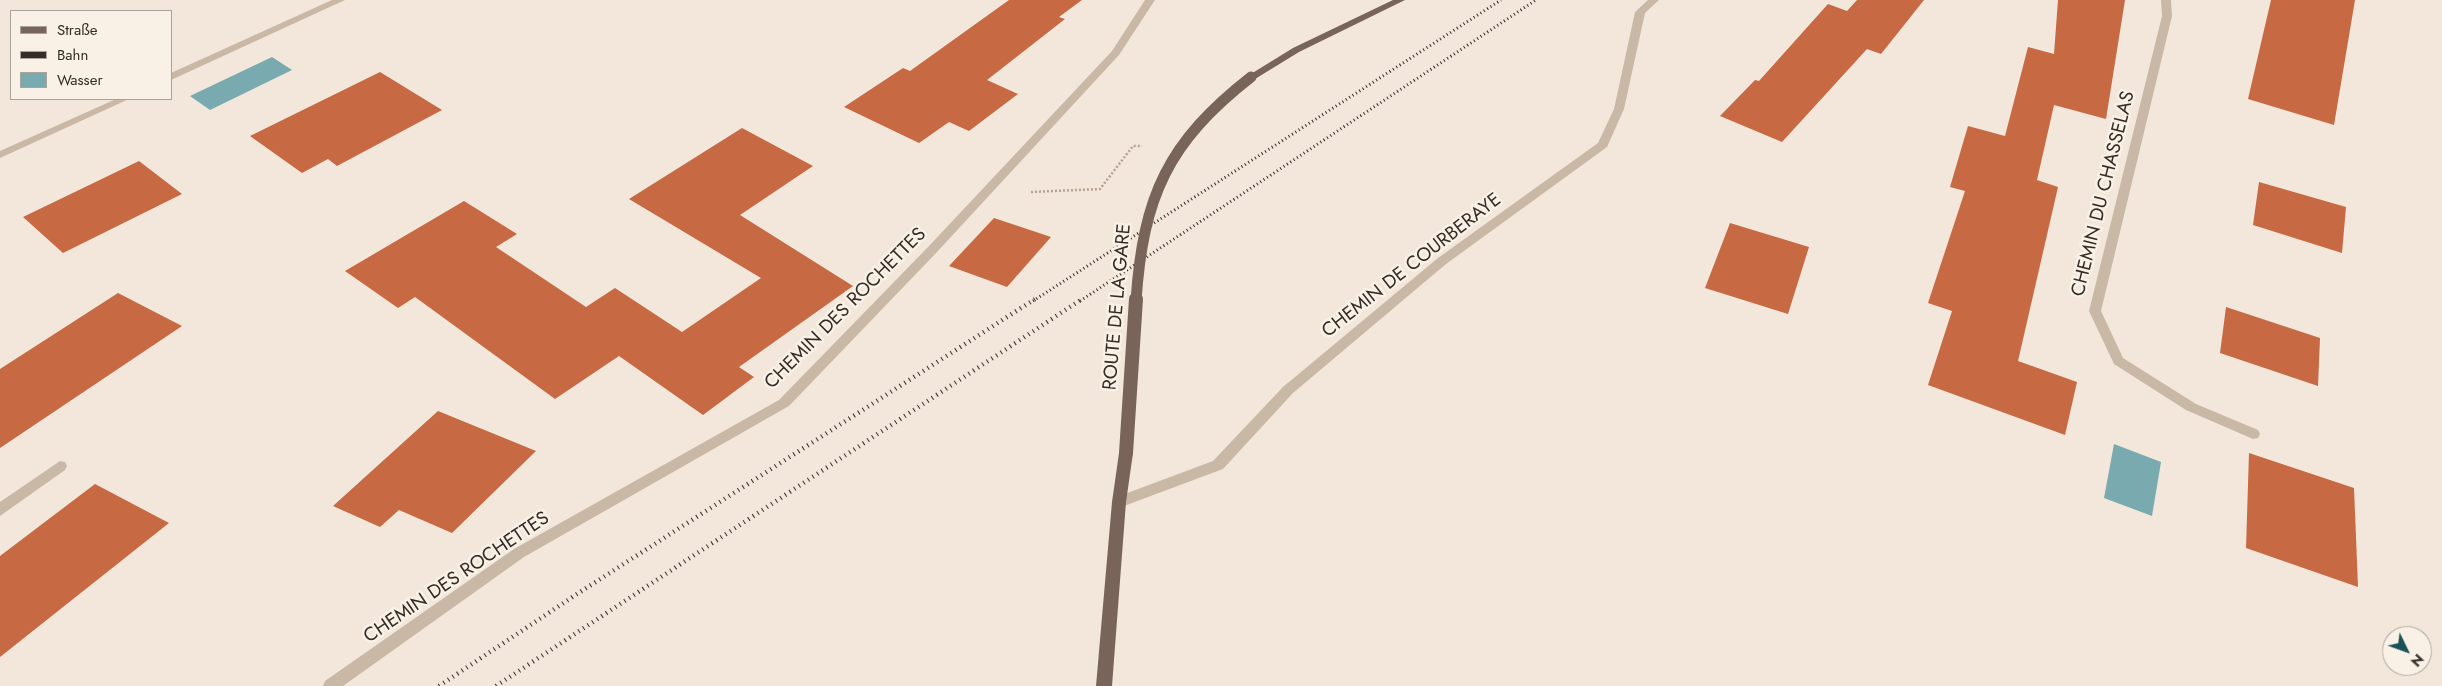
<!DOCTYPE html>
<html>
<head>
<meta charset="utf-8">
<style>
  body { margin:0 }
  #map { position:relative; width:2442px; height:686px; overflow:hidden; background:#f2e7da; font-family:Jost,sans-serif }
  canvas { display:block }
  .legend { position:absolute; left:10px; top:10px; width:162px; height:90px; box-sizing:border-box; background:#f9f1e6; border:1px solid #aba29a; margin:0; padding:6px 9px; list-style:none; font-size:15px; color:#362c27 }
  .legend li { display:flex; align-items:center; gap:10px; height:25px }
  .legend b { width:25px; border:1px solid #aba29a }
  .north { position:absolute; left:2382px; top:626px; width:50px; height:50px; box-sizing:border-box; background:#f9f1e6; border:1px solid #aba29a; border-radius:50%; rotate:132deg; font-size:14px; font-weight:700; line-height:20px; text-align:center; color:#362c27 }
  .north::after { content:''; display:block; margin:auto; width:18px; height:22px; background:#1c5157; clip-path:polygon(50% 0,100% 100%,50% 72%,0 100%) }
</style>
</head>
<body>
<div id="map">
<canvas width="2442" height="686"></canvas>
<ul class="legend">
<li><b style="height:6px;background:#786458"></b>Straße</li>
<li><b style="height:6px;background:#362c27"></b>Bahn</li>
<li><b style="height:14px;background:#78aaaf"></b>Wasser</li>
</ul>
<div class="north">N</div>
</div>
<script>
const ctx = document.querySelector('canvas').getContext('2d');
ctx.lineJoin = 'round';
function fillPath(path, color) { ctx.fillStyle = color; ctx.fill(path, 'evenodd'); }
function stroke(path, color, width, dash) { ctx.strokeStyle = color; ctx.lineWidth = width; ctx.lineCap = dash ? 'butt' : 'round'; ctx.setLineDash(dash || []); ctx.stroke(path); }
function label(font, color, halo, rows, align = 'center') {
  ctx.font = font + ' Jost,sans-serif'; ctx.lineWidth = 5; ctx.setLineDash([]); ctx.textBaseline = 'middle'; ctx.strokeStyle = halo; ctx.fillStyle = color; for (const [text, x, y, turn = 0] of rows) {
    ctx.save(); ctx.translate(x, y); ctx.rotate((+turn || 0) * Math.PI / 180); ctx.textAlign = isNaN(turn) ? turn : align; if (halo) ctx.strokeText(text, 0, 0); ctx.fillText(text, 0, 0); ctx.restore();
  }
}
fillPath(new Path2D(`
  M272,57L292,70L210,110L190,96Z
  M2114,444L2161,462L2152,516L2104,498Z`), '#78aaaf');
fillPath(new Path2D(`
  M1009,0H1082L1059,17L1065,19L987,80L1018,94L969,131L949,122L919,143L844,107L903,68L910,71Z
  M1857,0H1924L1881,54L1867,49L1782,142L1720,116L1755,80L1759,81L1828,4L1847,11Z
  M2058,0H2125L2106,119L2054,105L2037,180L2058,187L2018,361L2077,382L2065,435L1928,385L1952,311L1928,303L1965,191L1950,187L1968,126L2005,136L2028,47L2054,54Z
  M2271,0H2355L2334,125L2248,99Z
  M380,72L442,110L337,166L328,159L302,173L250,136Z
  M742,128L813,166L740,215L853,286L739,367L754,377L703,415L619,356L555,399L415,297L398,308L345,271L464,201L517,234L496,247L586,307L615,288L682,332L761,278L629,199Z
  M139,161L182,194L63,253L23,217Z
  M2259,182L2346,207L2342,253L2253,225Z
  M994,218L1051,237L1007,287L949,266Z
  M1730,223L1809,247L1788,314L1705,288Z
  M118,293L182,326L0,448V369Z
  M2226,307L2320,338L2318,386L2220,353Z
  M438,411L536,451L452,533L399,510L380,527L333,506Z
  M2249,453L2354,488L2358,587L2246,548Z
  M95,484L169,523L0,657V556Z`), '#c76942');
stroke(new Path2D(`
  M1031,192L1100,189L1133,146H1142`), '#b6a290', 2.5, [2, 2]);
fillPath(new Path2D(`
  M332,0H345L171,80V73Z
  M1145,0H1155L1119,55L937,252L789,406L524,557L343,686H323L325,681L514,549L779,400L929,246L1112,51Z
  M1648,0H1659L1645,13L1624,109L1607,147L1446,264L1293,393L1223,469L1124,506L1119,508L1114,506L1112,502L1114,498L1213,461L1283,387L1438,258L1598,143L1614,109L1635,12Z
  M2161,0H2171L2172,16L2101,311L2123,358L2196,404L2258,430L2260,434L2258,438L2253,439L2186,410L2114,364L2089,311L2162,16Z
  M116,99H129L0,158V151Z
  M60,461L65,462L67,466L65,470L0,516V502Z`), '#cab8a6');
fillPath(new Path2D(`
  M1393,0H1405L1299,52L1255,79L1251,80L1246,77L1293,48Z
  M1126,448L1131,449L1133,453L1126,502L1112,686H1096L1112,502L1119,453L1121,449Z`), '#786458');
stroke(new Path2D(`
  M1033,301L1501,0
  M1080,301L1536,0`), '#362c27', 3, [1, 3]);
stroke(new Path2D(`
  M439,686L577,594L1035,299
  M496,686L1082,299`), '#362c27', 4.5, [1, 4.5]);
stroke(new Path2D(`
  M1136,301C1143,196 1168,142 1251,77`), '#786458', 11);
stroke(new Path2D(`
  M1126,453L1136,299`), '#786458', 14);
label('19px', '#362c27', '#f9f1e6', [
  ["CHEMIN DU CHASSELAS",2104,194,-76],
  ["CHEMIN DE COURBERAYE",1412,266,-38],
  ["ROUTE DE LA GARE",1118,307,-85],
  ["CHEMIN DES ROCHETTES",846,309,-45],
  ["CHEMIN DES ROCHETTES",457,578,-34]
]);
</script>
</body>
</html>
